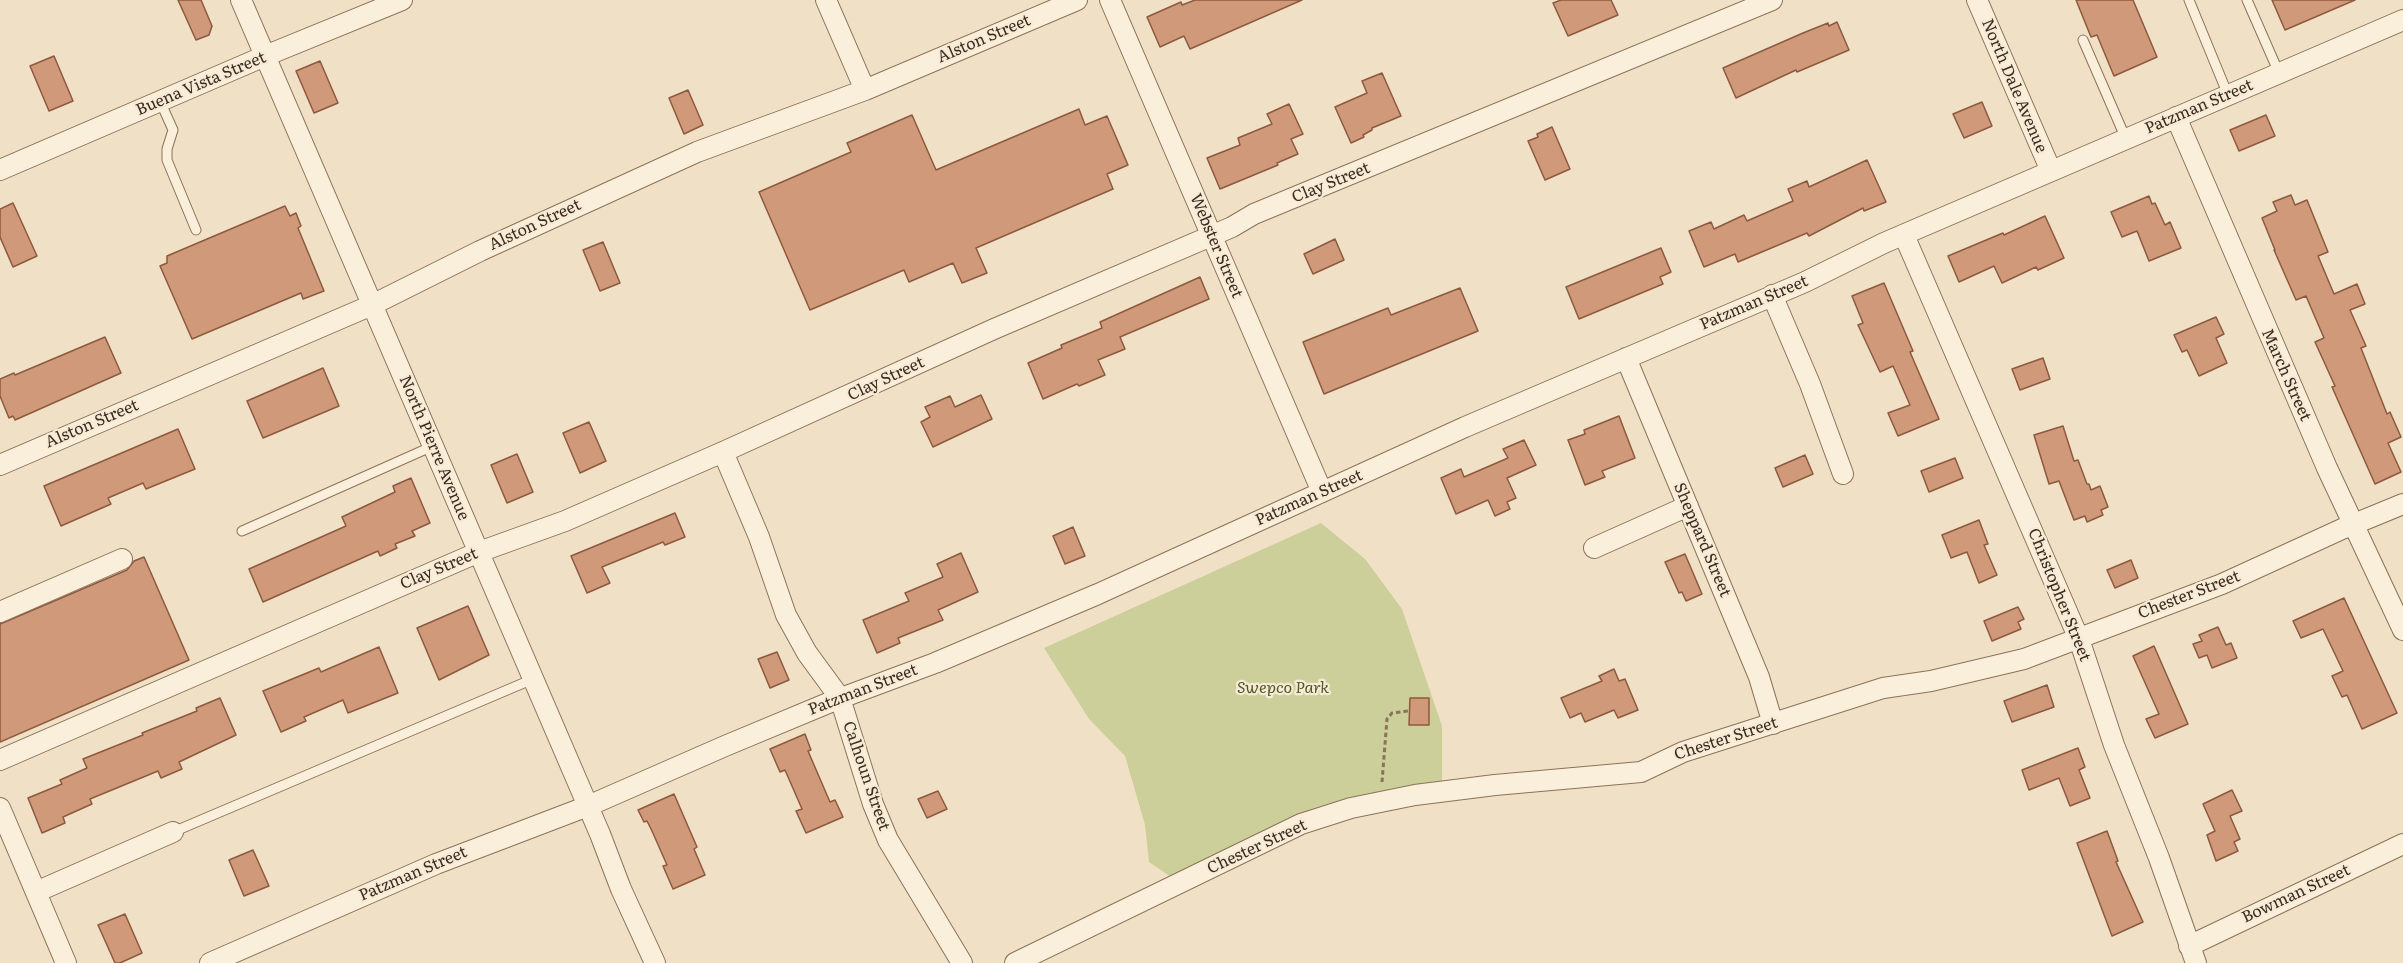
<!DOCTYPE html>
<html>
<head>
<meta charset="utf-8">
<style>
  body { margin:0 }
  canvas { display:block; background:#f0e1c6 }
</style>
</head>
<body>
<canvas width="2403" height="963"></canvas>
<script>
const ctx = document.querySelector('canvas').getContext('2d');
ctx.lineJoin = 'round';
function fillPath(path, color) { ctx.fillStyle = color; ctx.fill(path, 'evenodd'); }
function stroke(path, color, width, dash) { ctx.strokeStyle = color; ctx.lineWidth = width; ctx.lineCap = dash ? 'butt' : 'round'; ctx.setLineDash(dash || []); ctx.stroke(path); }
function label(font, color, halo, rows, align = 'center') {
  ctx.font = font + ' Literata,serif'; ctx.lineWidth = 4.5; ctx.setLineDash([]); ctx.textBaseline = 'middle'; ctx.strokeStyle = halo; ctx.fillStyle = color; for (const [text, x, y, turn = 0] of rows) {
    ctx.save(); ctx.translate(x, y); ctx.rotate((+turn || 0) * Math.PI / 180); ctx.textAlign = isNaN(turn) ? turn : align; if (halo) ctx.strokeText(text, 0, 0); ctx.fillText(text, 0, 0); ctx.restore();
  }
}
fillPath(new Path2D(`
  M1321,523L1365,559L1402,609L1442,726V792L1352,808L1180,883L1149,862L1145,825L1125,756L1089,719L1044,648Z`), '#cccf99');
const building = new Path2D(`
  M178,0H201L212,26L209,35L196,40Z
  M1195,0H1302L1190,49L1184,36L1160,47L1147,17L1181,2L1182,5Z
  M1561,0H1611L1618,15L1568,36L1553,3Z
  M2076,0H2133L2157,57L2114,76L2097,35L2091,37Z
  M2272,0H2355L2285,30Z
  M1837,22L1849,50L1797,72L1796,70L1736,98L1723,68L1803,33L1828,23L1829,26Z
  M54,56L73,101L49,111L30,66Z
  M320,61L338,103L314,113L296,71Z
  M1382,73L1401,116L1372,128V130L1363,135L1364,137L1351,143L1335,107L1367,93L1362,81Z
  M688,90L703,125L684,134L669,98Z
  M1982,102L1992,126L1964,138L1953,114Z
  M1289,104L1303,134L1291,139L1298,154L1277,163L1278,165L1220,189L1207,158L1240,145L1238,138L1272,124L1267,114Z
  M1079,109L1085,125L1107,116L1128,165L1107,174L1113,189L976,248L987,273L962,283L953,263L909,282L904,270L810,310L759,192L851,152L847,143L912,115L936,170Z
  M2266,115L2275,136L2239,151L2230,130Z
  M1552,127L1570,169L1545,180L1528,141L1538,137L1537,134Z
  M1867,160L1886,202L1864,211L1863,208L1809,236L1807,233L1738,262L1735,254L1704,267L1689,231L1711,222L1714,229L1744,215L1747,221L1793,201L1788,189L1807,181L1809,187Z
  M2291,195L2295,205L2307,200L2328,252L2318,256L2334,294L2357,284L2365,304L2350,310L2366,346L2361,348L2387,414L2390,412L2401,437L2388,443L2401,472L2375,484L2332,387L2335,386L2315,342L2324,338L2306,296L2296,300L2274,250H2275L2262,218L2277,211L2273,202Z
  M2149,196L2152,204L2155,203L2165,225L2170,222L2181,248L2149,261L2137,231L2122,237L2111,212Z
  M13,203L37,256L13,267L0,237V209Z
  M285,206L290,216L296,213L301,226L298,228L324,291L303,299L301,293L192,339L160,266L167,263V256Z
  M2045,216L2064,258L2038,270L2036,267L2002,283L1994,266L1959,282L1948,256L2003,233L2004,235Z
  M1335,239L1344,260L1313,274L1304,254Z
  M603,242L620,283L600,291L583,250Z
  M1661,248L1671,272L1660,277L1663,284L1579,319L1566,287Z
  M1200,277L1209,299L1120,337L1125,349L1098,360L1105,375L1079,386L1077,384L1043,399L1028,363L1062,348L1061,345L1102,328L1100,322Z
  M1884,283L1913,351L1910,352L1939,419L1898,436L1888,413L1910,405L1893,366L1880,372L1858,325L1863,323L1852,296Z
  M1460,288L1478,331L1324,394L1303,342L1388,308L1391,315Z
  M2216,317L2224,334L2216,338L2227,363L2199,376L2187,350L2182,352L2174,335Z
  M105,337L121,373L15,420L13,416L9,418L0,396V379L14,373L15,375Z
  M2043,358L2050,379L2020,390L2012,369Z
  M323,368L339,406L263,438L247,401Z
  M981,395L992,419L933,447L921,422L930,417L925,407L950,396L955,407Z
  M1619,416L1635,458L1602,471L1605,477L1585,485L1568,440L1585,434L1584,430Z
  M589,422L606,461L580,473L563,433Z
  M2063,426L2074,461L2078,460L2087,484H2089L2091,490L2100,486L2108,507L2101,510L2103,515L2087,522L2085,516L2074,520L2059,481L2049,484L2034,435Z
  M178,429L195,469L146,489L143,483L108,498L111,504L61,526L44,486Z
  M1524,440L1536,465L1507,478L1516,498L1507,502L1510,509L1495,516L1488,500L1456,514L1441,478L1461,469L1464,477L1508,458L1503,449Z
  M517,454L533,492L507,503L491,465Z
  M1805,455L1813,474L1783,487L1775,468Z
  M1955,458L1963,478L1929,492L1921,471Z
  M411,478L430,523L412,531L415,536L395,544L397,548L380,556L378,551L263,602L249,569L346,526L342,517L395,492L393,486Z
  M675,513L685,537L665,545L663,542L602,567L610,583L587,593L571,556Z
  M1979,520L1988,544L1984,545L1997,575L1979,583L1967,552L1951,558L1942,535Z
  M1073,527L1085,556L1065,564L1053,536Z
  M961,553L978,592L938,610L943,620L898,638L900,643L877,653L863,620L909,601L905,593L943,577L937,564Z
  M1685,554L1702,594L1686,601L1682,592L1679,593L1665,562Z
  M144,557L189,660L0,742V624L127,570L134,561Z
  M2131,560L2138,578L2115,588L2107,570Z
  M2344,598L2397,713L2362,729L2347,695L2342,697L2332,676L2343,671L2323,629L2301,638L2293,621Z
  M468,606L489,655L439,680L417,628Z
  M2018,607L2024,619L2018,622L2021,629L1992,641L1984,621Z
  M2218,627L2226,645L2231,643L2237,658L2212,668L2207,655L2199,658L2193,644L2202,641L2199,635Z
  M2154,646L2188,724L2155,738L2146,719L2159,714L2133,656Z
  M379,647L398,693L348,713L343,700L304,717L306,721L281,732L263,691L319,668L321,672Z
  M777,652L789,680L770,688L758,659Z
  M1614,669L1619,681L1625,679L1638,710L1618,718L1614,710L1585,722L1581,713L1570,718L1561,698L1602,681L1599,676Z
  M2047,685L2054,707L2012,722L2004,701Z
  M220,698L236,735L179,762L182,769L161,778L158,771L90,799L92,804L63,817L65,823L42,833L28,798L62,784L60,780L87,768L83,759L143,735L142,733L197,711L196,708Z
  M1410,698H1429V725H1409Z
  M805,734L811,750L808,751L830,802L835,800L843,817L806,833L796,811L802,809L785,770L780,772L770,749Z
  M2078,748L2085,767L2079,770L2090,798L2070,806L2059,778L2029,790L2022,770Z
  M2232,790L2242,811L2230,816L2240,839L2234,842L2238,851L2216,861L2207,835L2215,831L2203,804Z
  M938,791L947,809L927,818L918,799Z
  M674,794L697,847L694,849L705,875L673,889L663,866L667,865L652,831L647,821L644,822L638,810Z
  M2107,831L2118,861L2116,862L2143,922L2112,936L2077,843Z
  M253,850L269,886L244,896L229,860Z
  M125,914L142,953L120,963H115L98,925Z`);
fillPath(building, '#d0997a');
stroke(building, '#8d593f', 1.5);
const service = new Path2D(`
  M2189,0L2228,95
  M2247,0L2279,73
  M2083,40L2126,139
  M160,101L173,130L167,149V160L196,230
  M242,531L433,446
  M173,832L533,679`);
const minor = new Path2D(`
  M241,0L600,834L621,889L655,963
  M826,0L865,90
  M1110,0L1322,492
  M1977,0L2051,171
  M2176,117L2327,468L2403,630
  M0,170L265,56L402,0
  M1904,235L2079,639L2114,745L2159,858L2196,963
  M1772,295L1810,384L1843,474
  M1626,358L1759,677L1773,724
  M723,452L759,537L786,615L807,653L840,698L873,804L888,840L962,963
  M0,465L372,305L480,251L697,152L865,90L1077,0
  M1594,548L1688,506
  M0,612L122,559
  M0,760L479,552L565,521L723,452L994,329L1232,227L1254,214L1772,0
  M0,808L66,963
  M36,892L173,832
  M2189,946L2403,844
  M210,963L436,864L588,806L725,746L833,701L935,663L1098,594L1465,427L1805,282L1884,243L2403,20
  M1015,963L1301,824L1351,808L1415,795L1495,785L1641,772L1683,752L1883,688L1931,681L2024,659L2222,584L2342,529L2403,504`);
stroke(service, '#8c725a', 11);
stroke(minor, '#8c725a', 22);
stroke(new Path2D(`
  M1382,782L1387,719L1392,713L1408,711`), '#8c725a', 3, [4.5, 3]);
stroke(service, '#faefda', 9);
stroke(minor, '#faefda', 20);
label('16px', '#3c2b1f', '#f7ebd6', [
  ["Alston Street",984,39,-23],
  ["Buena Vista Street",201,84,-23],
  ["North Dale Avenue",2014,86,67],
  ["Patzman Street",2199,107,-23],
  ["Clay Street",1331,183,-22],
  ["Alston Street",535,225,-25],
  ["Webster Street",1216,246,67],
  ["Patzman Street",1754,303,-23],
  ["March Street",2286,375,66],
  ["Clay Street",886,379,-25],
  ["Alston Street",92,424,-23],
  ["North Pierre Avenue",434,448,67],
  ["Patzman Street",1309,498,-24],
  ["Sheppard Street",1702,540,67],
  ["Clay Street",439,569,-23],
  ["Christopher Street",2059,595,68],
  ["Chester Street",2189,595,-21],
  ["Patzman Street",863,690,-21],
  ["Chester Street",1726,739,-18],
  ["Calhoun Street",866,776,71],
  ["Chester Street",1257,847,-25],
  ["Patzman Street",413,874,-23],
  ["Bowman Street",2296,894,-25]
]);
label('italic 16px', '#4f5925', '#f7ebd6', [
  ["Swepco Park",1283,688]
]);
</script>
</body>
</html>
